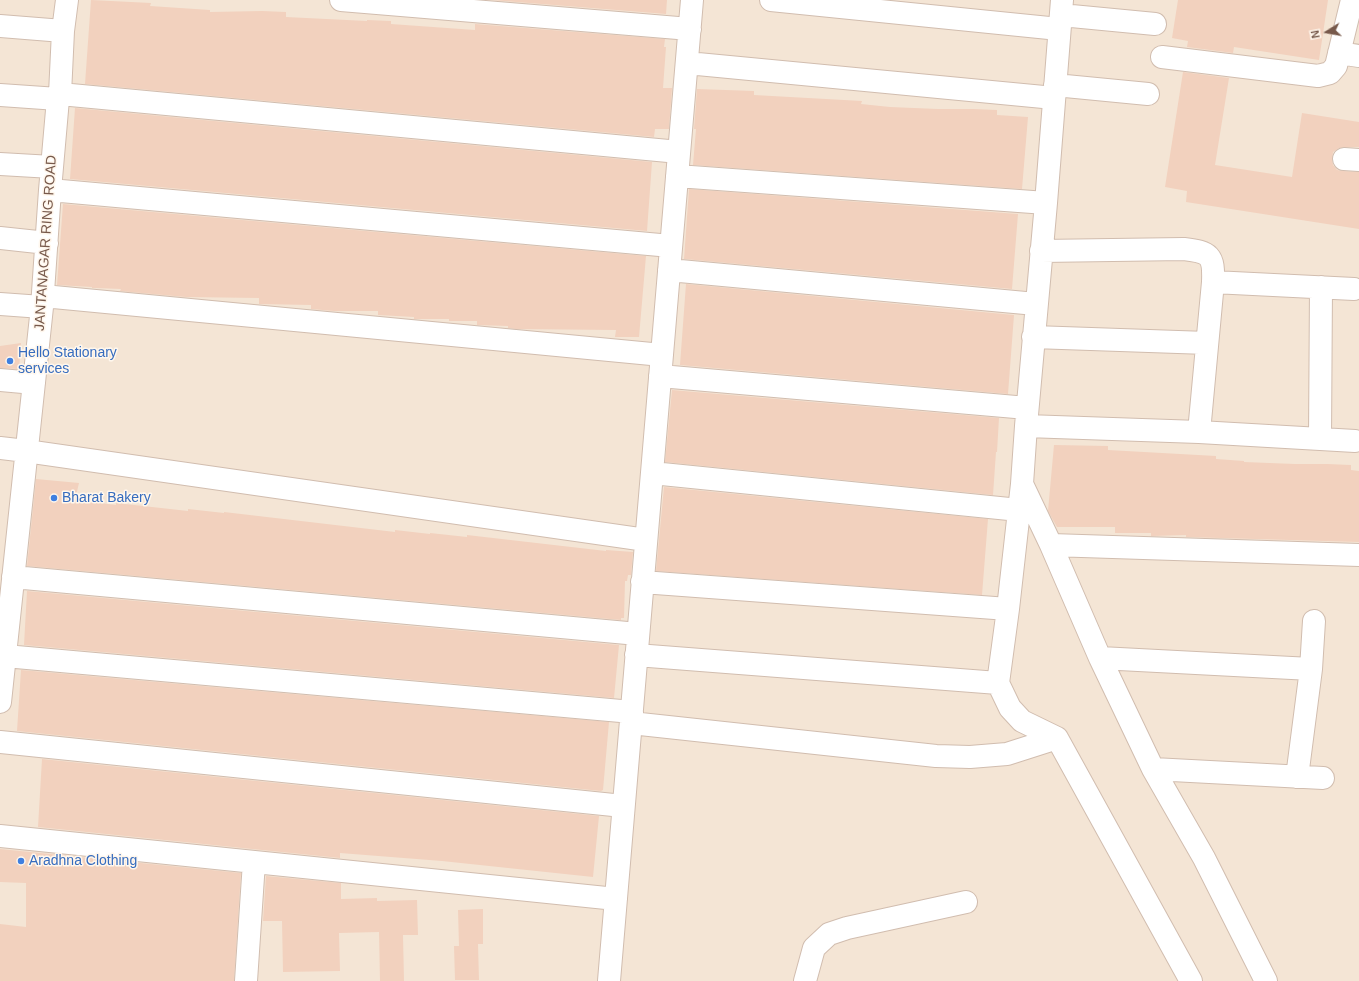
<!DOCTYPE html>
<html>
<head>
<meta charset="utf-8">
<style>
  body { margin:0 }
  #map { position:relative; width:1359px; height:981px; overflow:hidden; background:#fdf3e7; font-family:Arial,sans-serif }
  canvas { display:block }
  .north { position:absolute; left:1307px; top:12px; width:40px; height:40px; -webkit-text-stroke:3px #fff7ed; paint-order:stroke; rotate:259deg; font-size:11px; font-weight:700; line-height:16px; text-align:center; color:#77594b }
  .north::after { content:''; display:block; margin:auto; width:14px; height:18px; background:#77594b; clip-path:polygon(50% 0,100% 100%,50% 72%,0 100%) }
</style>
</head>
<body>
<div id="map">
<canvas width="1359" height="981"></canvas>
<div class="north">N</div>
</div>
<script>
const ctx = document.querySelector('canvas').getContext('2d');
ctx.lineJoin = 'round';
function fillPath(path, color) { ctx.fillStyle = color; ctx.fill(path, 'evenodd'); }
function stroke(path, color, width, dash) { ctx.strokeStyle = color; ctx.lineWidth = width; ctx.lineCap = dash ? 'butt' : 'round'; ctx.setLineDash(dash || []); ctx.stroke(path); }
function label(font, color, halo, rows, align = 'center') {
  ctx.font = font + ' Arial,sans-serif'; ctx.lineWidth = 3; ctx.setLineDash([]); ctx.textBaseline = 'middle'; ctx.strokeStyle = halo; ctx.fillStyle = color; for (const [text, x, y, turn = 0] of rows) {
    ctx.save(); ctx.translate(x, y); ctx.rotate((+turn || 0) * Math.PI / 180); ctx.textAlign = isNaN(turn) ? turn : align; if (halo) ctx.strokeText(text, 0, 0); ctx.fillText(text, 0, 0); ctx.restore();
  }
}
fillPath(new Path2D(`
  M0,0H1359V981H0Z`), '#f4e5d5');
fillPath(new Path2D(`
  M91,0L151,3L150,6L210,10V12L262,11L286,12V17L367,21V20L391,21V24L475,30V24L665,39L664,47H666L663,88H672L669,129H655L654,137L85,84Z
  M492,0H667L666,14Z
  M1178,0H1328L1319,60L1234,47L1233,53L1187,47L1188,41L1172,38Z
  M1183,72L1229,78L1215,165L1292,177L1302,113L1359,122V147H1345L1339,148L1333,152L1332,159L1333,165L1337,170L1343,171L1359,172V229L1186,202L1187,191L1165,187Z
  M697,89L754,91V95L862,101L861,104L890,107L938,109H973L997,110V115L1028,117L1022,189L693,165L696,129H694Z
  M75,108L652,162L647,231L70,179Z
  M689,189L1018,214L1012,289L684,259Z
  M63,204L646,256L639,337H615L616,330L516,329L508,328V326L477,325V321H449V319H414V317L378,315V311H334L311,309V305L259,304V298L186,297L120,291L121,289L96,288H92V287L57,285Z
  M686,284L1014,315L1008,394L680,365Z
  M21,343L19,369L0,368V346Z
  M672,390L999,418L997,452H996L993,495L665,462Z
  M1054,445L1108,446V450L1216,456V459L1244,461V462L1295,464H1327L1351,465V470L1359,471V542L1186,537V535L1151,536V533H1115V527H1057L1048,511Z
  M36,479L79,483L75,500L116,505V503L188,511V509L224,513V512L395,532V530L430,534V533L467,537V535L606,551V550L633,552L631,575H628L627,581H625L624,618H621V620L27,566Z
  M664,487L988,519L982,595L656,571Z
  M27,591L619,645L614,698L24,645Z
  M21,670L609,722L603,790L601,791L17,731Z
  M42,759L599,816L593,877L442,861L340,853V858L38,827Z
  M0,849L241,873L234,981H0V924L26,927V883L0,882Z
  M266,876L341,883V899L377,898V901L417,900L418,935H403L404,981H380L379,932L339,933L340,971L283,972L282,921H263Z
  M483,909V944H478L479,980H455L454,946H459L458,910Z`), '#f2d1be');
const minor = new Path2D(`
  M341,0L690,29
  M771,0L1059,29
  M1062,0L1046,203L1026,426L1022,484L1051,545L1100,658L1153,769L1204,858L1266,981
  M1061,15L1155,24
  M0,26L63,31
  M1339,53L1359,56
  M1162,57L1318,76L1330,73L1336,66L1352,0
  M687,63L1054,98
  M1055,85L1148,94
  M60,94L679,152
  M0,95L58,99
  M1344,159L1359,160
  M0,164L52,167
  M677,176L1046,203
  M50,190L671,246
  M0,238L47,243
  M1041,251L1184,249C1210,252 1214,255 1213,282L1199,432
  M669,270L1036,304
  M1213,282L1354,289
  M43,296L662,355
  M0,304L42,307
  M1033,337L1207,343
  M660,376L1027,408
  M0,380L34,383
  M1026,426L1199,432L1355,441
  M1320,439L1321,287
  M0,448L26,451L646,540
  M652,473L1019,510
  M1022,484L1008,609L998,683L1010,708L1022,721L1057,738L1191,981
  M1051,545L1359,555
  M13,577L638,634
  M642,582L1008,609
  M636,655L998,683
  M5,656L632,712
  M1100,658L1311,669L1297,777
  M1311,669L1314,621
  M0,702L42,307L50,190L58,99L60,94L63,31L67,0
  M631,723L936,756L970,757L1007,754L1057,738
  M0,742L623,806
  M1153,769L1323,778
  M0,836L616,899
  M246,981L254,862
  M609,981L692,0
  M805,981L814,948L829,934L847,928L966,902`);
stroke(minor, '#d1bdaf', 24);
stroke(minor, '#fff', 22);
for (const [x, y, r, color] of [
  [10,361,4,"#3f7fe0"],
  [54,498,4,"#3f7fe0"],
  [21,861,4,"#3f7fe0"]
]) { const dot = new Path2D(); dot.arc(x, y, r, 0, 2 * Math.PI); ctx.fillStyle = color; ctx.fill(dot); stroke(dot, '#fff7ed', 1.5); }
label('14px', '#77594b', '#fff7ed', [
  ["JANTANAGAR RING ROAD",46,243,-86]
]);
label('14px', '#366cbe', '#fff7ed', [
  ["Hello Stationary",18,353],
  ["services",18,369],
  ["Bharat Bakery",62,498],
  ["Aradhna Clothing",29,861]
], 'left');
</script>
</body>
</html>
